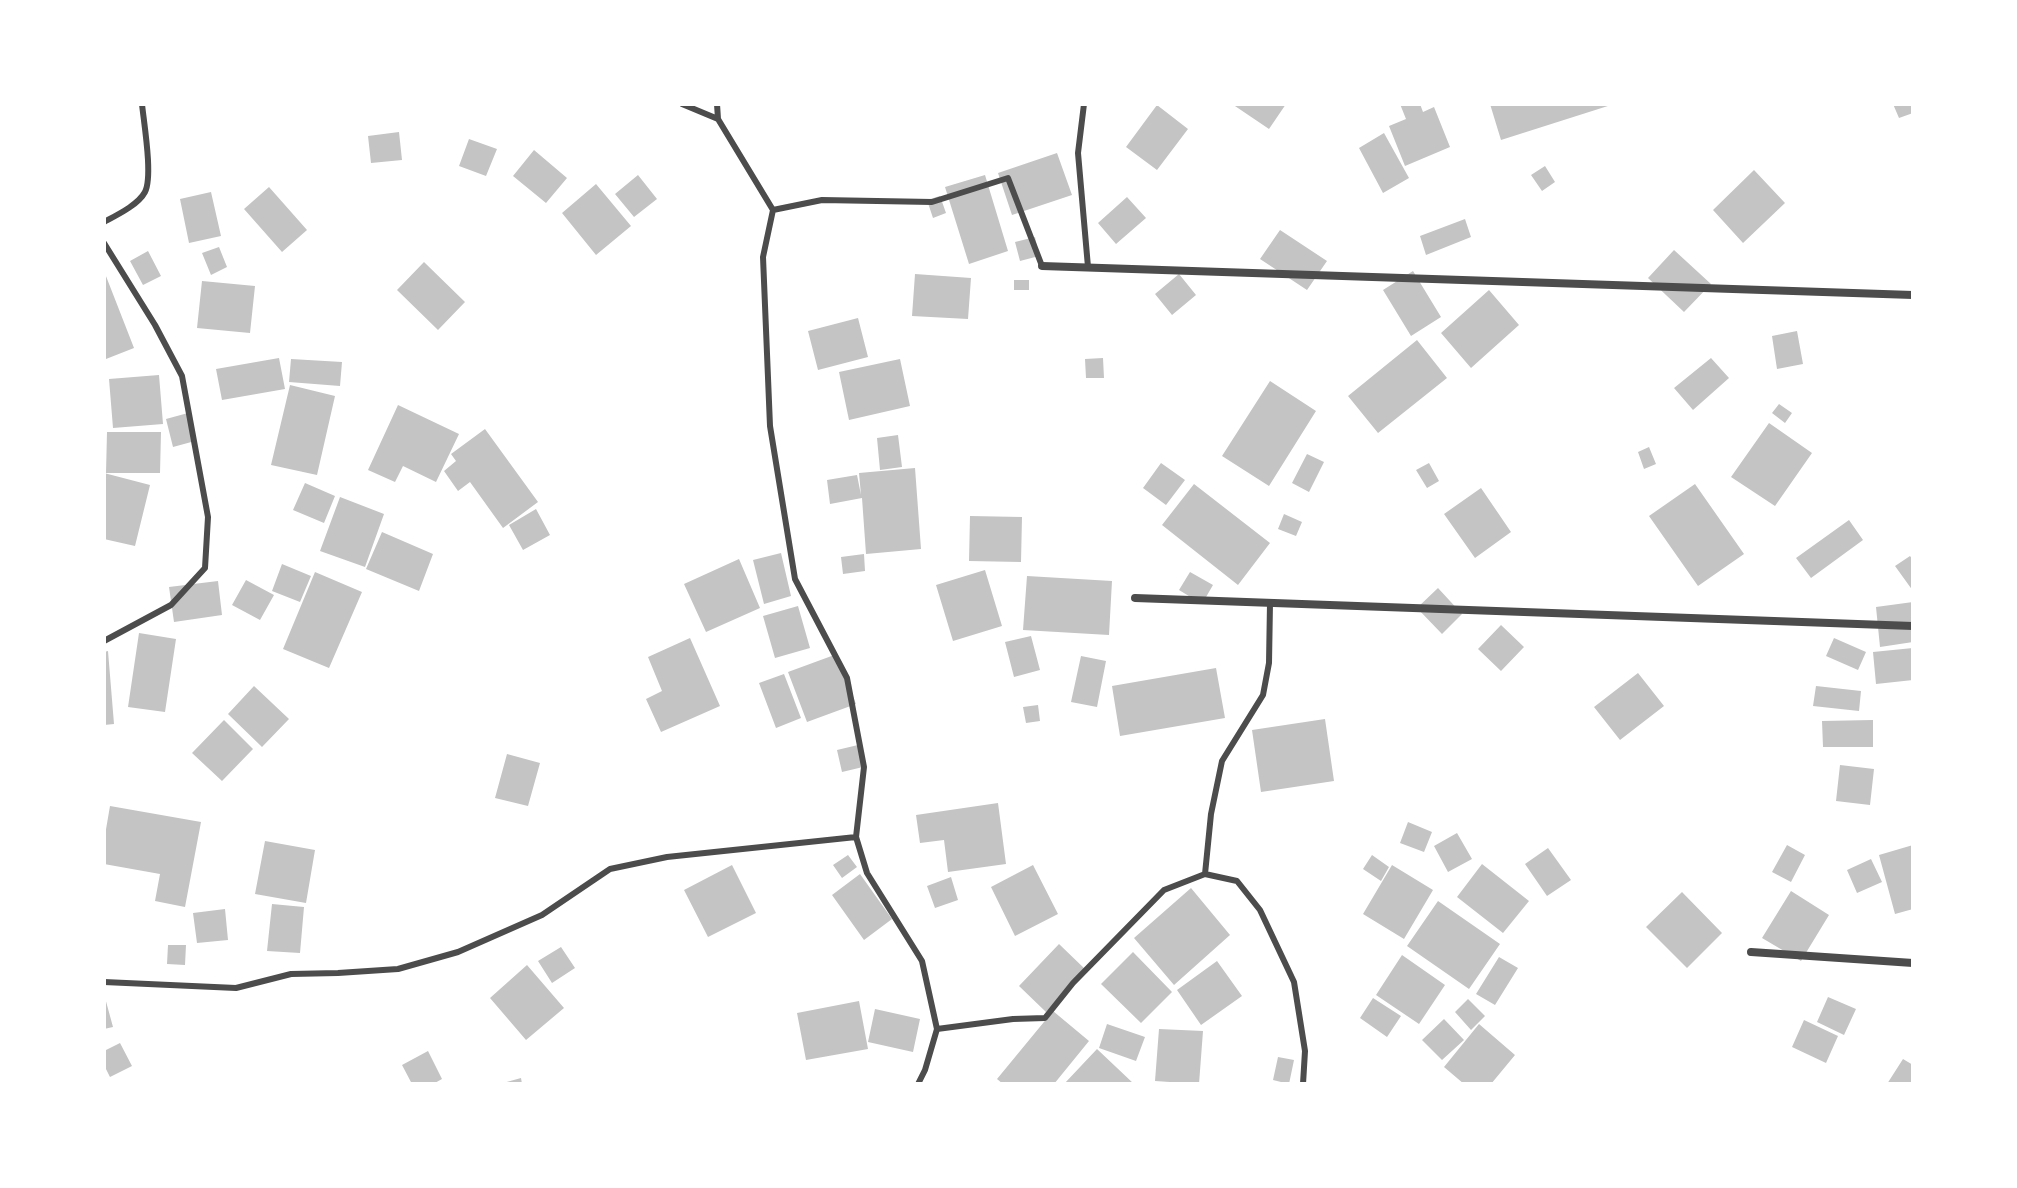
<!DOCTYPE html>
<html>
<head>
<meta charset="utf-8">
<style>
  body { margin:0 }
  #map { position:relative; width:2017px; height:1188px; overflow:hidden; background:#fff; font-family:Raleway,sans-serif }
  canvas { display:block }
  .frame { position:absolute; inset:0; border:106px solid #fff; pointer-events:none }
</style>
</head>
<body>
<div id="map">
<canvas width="2017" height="1188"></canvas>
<div class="frame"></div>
</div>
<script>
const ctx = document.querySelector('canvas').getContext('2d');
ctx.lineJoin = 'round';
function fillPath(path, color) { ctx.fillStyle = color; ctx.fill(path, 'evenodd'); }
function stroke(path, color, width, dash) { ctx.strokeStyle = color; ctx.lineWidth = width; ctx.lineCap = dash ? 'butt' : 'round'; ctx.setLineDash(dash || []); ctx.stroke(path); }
fillPath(new Path2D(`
  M1232,104H1286L1269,129Z
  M1400,104H1420L1423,112L1434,107L1450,147L1405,166L1389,126L1406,119Z
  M1490,104H1610L1611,105L1501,140Z
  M1893,104H1913V113L1899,118Z
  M1157,105L1188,129L1157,170L1126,147Z
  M399,132L402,160L371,163L368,136Z
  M1384,133L1409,178L1383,193L1359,148Z
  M469,139L497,149L486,176L459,166Z
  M534,150L567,178L546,203L513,176Z
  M1057,153L1072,195L1012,215L998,173Z
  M1545,166L1555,182L1542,191L1531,175Z
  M1754,170L1785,203L1743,243L1713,210Z
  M638,175L657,199L634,217L615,194Z
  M985,175L1008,251L969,264L945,187Z
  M596,184L631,226L596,255L562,213Z
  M269,187L307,230L282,252L244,209Z
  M211,192L221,236L189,243L180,199Z
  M940,196L946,213L933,218L927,200Z
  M1127,197L1146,218L1116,244L1098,223Z
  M1465,219L1471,237L1426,255L1420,236Z
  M1280,230L1327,261L1307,290L1260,259Z
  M1035,237L1039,256L1020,261L1015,242Z
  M219,247L227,267L211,275L202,253Z
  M1674,250L1711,284L1684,312L1648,278Z
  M148,251L161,276L143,285L130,261Z
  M424,262L465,302L438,330L397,290Z
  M104,271L134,348L106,359L104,353Z
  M1413,271L1441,317L1411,336L1383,290Z
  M915,274L971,278L968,319L912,316Z
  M1179,274L1196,295L1172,315L1155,294Z
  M1014,280H1029V290H1014Z
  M202,281L255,286L250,333L197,328Z
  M1489,290L1519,325L1471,368L1441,333Z
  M858,318L868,357L818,370L808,331Z
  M1797,331L1803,364L1777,369L1772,336Z
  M1417,340L1447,378L1378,433L1348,396Z
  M279,358L285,389L222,400L216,369Z
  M1103,358L1104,378H1086L1085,359Z
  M1711,358L1729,378L1693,410L1674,388Z
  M291,359L342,362L340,386L289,382Z
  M900,359L910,406L849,420L839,372Z
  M159,375L163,424L113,428L109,379Z
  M1270,381L1316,411L1269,486L1222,456Z
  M290,385L335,396L317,475L271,465Z
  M1779,404L1792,413L1785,423L1772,413Z
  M398,405L459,434L436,482L403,466L395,482L368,470Z
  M188,413L195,441L173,447L166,419Z
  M1769,423L1812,453L1775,506L1731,477Z
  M485,429L538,502L503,528L470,482L458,491L444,471L456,461L451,454Z
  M107,432H161L160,473H106Z
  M898,435L902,467L880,470L877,438Z
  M1649,447L1656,464L1644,469L1638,452Z
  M1307,454L1324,462L1309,492L1292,483Z
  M1161,463L1185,480L1166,505L1143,488Z
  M1429,463L1439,481L1427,488L1416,470Z
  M915,468L921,549L866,554L862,498L830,504L827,480L857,475L861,495L859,473Z
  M104,473L150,485L135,546L104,539Z
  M305,483L335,496L324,523L293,510Z
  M1194,484L1270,543L1238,585L1162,525Z
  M1695,484L1744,554L1698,586L1649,516Z
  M1481,488L1511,532L1475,558L1444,514Z
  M340,497L384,514L365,567L320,551Z
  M536,509L550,535L523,550L509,525Z
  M1284,514L1302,522L1296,536L1278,529Z
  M970,516L1022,517L1021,562L969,561Z
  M1849,520L1863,540L1811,578L1796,558Z
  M382,532L433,554L419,591L366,569Z
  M781,553L791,596L764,604L753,560Z
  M864,554L865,571L843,574L841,557Z
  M1910,556L1913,560V591L1895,566Z
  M739,559L760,608L706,632L684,584Z
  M282,564L311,576L300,602L272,591Z
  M985,570L1002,626L953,641L936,585Z
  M315,572L362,592L329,668L283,649Z
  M1190,572L1213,585L1202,604L1179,590Z
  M1027,576L1112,581L1109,635L1023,630Z
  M246,580L274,595L260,620L232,605Z
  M218,581L222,615L174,622L169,587Z
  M1438,588L1462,614L1442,634L1417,608Z
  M1913,602V642L1880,647L1876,607Z
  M798,606L810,648L775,658L763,616Z
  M1501,625L1524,647L1501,671L1478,649Z
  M139,633L176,639L165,712L128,707Z
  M1031,636L1040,670L1014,677L1005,642Z
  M690,638L720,706L661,732L646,699L662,691L648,657Z
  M1834,638L1866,652L1858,670L1826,656Z
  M1913,648V680L1876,684L1873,652Z
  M108,651L114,724L104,725V652Z
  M837,654L856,704L807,722L788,672Z
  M1081,656L1106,661L1097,707L1071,702Z
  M1216,668L1225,718L1120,736L1112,686Z
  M1638,673L1664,706L1620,740L1594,707Z
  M784,674L801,718L776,728L759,683Z
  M254,686L289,719L262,747L228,714Z
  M1816,686L1861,691L1859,711L1813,706Z
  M1038,705L1040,721L1026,723L1023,707Z
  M1325,719L1334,781L1261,792L1252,730Z
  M224,720L253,749L222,781L192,753Z
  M1873,720V747H1823L1822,721Z
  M858,745L863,767L842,772L837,750Z
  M507,754L540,763L528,806L495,798Z
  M1840,765L1874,769L1870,805L1836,801Z
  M998,803L1006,864L948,872L944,840L920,843L916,815Z
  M110,806L201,822L185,907L155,901L160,874L104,864V841Z
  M1408,822L1432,832L1424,852L1400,843Z
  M1457,833L1472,859L1448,872L1434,846Z
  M265,841L315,850L306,903L255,894Z
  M1787,845L1805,855L1791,882L1772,872Z
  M1913,845V909L1895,914L1879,855Z
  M1548,848L1571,880L1547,896L1525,864Z
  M848,855L857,867L842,878L833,865Z
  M1372,855L1389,867L1381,881L1363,869Z
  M1871,859L1882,882L1857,893L1847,870Z
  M1482,864L1529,901L1503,933L1457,897Z
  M732,865L756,913L708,937L684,890Z
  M1033,865L1058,914L1015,936L991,887Z
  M1392,865L1433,890L1404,939L1363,914Z
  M860,874L892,919L864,940L832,895Z
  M951,877L958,900L935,908L927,886Z
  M1191,888L1230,935L1174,985L1134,938Z
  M1791,891L1829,915L1801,961L1762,938Z
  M1682,892L1722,933L1687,968L1646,927Z
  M1438,901L1500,944L1469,989L1407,946Z
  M272,904L304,907L300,953L267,951Z
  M225,909L228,940L197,943L193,913Z
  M1059,944L1086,970L1046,1012L1019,986Z
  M168,945H186L185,965L167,964Z
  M561,947L575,968L552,983L538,961Z
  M1133,952L1172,992L1141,1023L1101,984Z
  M1402,955L1445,985L1419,1024L1376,995Z
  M1499,957L1518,968L1495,1005L1476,994Z
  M1217,961L1242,996L1201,1025L1177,990Z
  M527,965L564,1008L526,1040L490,998Z
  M104,994L113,1027L104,1029Z
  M1828,997L1856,1009L1844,1035L1817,1022Z
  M1373,998L1401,1016L1387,1037L1360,1018Z
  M1468,999L1485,1016L1471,1030L1455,1012Z
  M859,1001L868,1049L806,1060L797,1013Z
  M875,1009L920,1019L913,1052L868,1042Z
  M1053,1011L1089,1041L1054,1084H1003L997,1079Z
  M1444,1019L1464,1040L1442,1060L1422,1040Z
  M1804,1020L1838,1036L1826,1063L1792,1047Z
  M1107,1024L1145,1037L1136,1061L1099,1048Z
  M1479,1024L1515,1055L1491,1084H1464L1444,1067Z
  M1159,1029L1203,1031L1199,1084L1155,1081Z
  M120,1043L132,1066L110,1077L104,1065V1051Z
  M1097,1049L1134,1084H1064Z
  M428,1051L442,1079L433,1084H412L402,1065Z
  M1278,1057L1294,1060L1289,1084L1273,1080Z
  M1903,1059L1913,1065V1084H1887Z
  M521,1078L522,1084H503V1083Z`), '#c4c4c4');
stroke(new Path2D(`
  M682,104L718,119L773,210
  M717,104L718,119
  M1084,104L1078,153L1088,267
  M104,222C117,215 138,205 145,192C153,176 144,124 142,104
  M104,243L155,325L182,376L208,517L205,568L171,605L104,641
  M1205,874L1211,814L1222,761L1263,695L1269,663L1270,603
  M104,982L236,988L291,974L338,973L398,969L458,952L542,915L610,869L667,857L856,837
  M937,1029L1013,1019L1045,1018L1073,983L1164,890L1205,874L1237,881L1260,910L1294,982L1305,1051L1303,1084
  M918,1084L925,1070L937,1029L922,961L867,873L856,837L864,767L847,678L795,579L770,426L763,257L773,210L822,200L932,202L1008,178L1042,266`), '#4c4c4c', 6);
stroke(new Path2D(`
  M1042,266L1913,295
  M1135,598L1913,626
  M1751,952L1913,963`), '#4c4c4c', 8);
</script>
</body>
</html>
